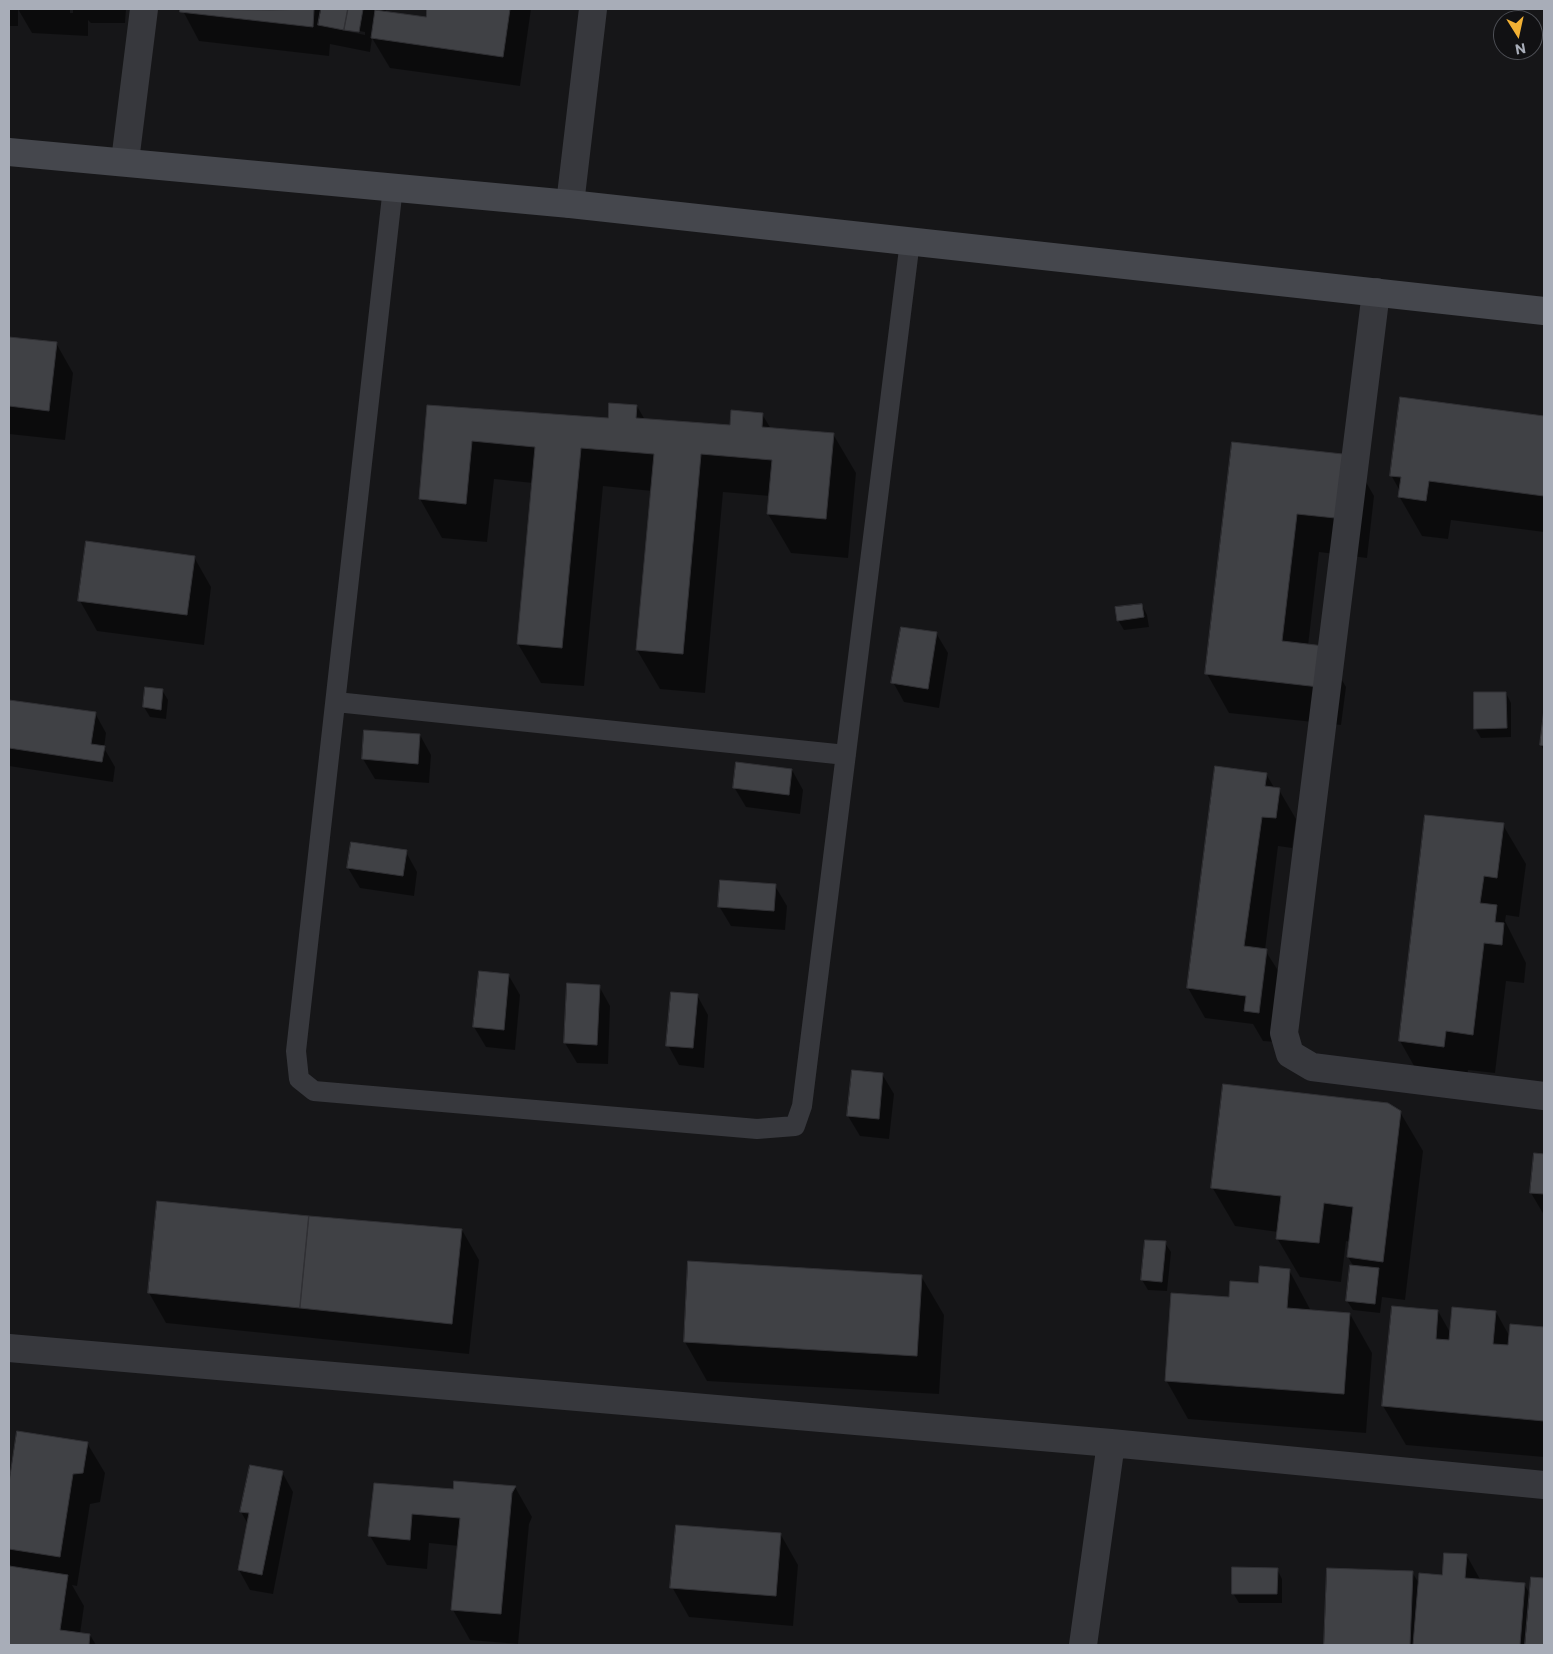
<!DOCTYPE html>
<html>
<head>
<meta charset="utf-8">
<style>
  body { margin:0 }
  #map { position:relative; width:1553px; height:1654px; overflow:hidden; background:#161618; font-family:Commissioner,sans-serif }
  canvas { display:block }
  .frame { position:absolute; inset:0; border:10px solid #a8adb8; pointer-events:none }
  .north { position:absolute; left:1493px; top:10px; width:50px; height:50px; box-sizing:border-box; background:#111113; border:1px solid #4d4f55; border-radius:50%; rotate:170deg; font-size:14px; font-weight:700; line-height:20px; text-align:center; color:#a8adb8 }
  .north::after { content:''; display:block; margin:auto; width:18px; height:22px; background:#f2b134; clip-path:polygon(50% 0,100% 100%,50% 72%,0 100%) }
</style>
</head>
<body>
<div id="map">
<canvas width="1553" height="1654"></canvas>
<div class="frame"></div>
<div class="north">N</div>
</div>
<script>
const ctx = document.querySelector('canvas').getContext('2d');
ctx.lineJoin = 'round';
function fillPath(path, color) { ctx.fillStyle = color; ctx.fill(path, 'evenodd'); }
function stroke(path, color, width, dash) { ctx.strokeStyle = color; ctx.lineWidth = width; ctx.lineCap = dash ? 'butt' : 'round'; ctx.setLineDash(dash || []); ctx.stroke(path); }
fillPath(new Path2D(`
  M9,9H70V13H73V9H126L125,23H91L88,20V36L32,33L18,9V26H9Z
  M182,9H386L385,13L427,19L429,9H531L520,86L390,68L372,38L370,52L330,44L329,56L199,41ZM332,26L365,32V35L332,28Z
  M9,338L56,343L73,373L65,440L9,434Z
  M1401,398L1544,417V532L1451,520L1448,539L1422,536L1399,496L1400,491L1391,475Z
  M637,406L645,420L731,426L762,414L771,429L833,434L856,473L848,558L791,553L768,514L770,496L723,492L705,693L660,689L637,650L652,491L603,486L584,686L541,683L518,644L533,483L494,479L487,542L442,538L420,499L428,407L609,420Z
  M1234,443L1351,456L1374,496L1367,558L1319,552L1308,646L1323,648L1346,687L1341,725L1229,713L1207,674Z
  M194,557L211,587L204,645L97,631L80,601Z
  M1142,605L1147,615L1149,627L1124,630L1118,620Z
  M936,633L948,653L939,708L904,702L893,682Z
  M162,690L168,700L166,719L150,717L144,707Z
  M1506,693L1511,703V737L1481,738L1475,728Z
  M9,701L95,713L106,733L104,748L115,767L113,782L9,766Z
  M1544,719V751L1541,745Z
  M420,735L431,755L429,783L375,779L363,759Z
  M1217,768L1266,774L1275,789L1279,790L1296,819L1292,848L1278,846L1265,950L1284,980L1276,1042L1263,1041L1253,1024L1205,1018L1188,988Z
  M792,770L803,790L800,814L746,807L734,787Z
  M1503,825L1526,864L1519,917L1506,915L1505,921L1526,963L1524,983L1506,981L1495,1073L1468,1070L1466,1085L1422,1080L1400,1041Z
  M406,852L417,872L414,896L360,888L348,868Z
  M775,886L787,906L785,930L731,926L719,906Z
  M509,976L520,995L515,1050L486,1047L474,1027Z
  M599,986L610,1006L608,1064L577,1063L565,1043Z
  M697,995L708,1015L704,1068L679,1065L668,1045Z
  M882,1074L894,1094L889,1139L860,1136L848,1116Z
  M1400,1112L1423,1151L1405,1300L1382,1297L1380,1313L1353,1310L1347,1301L1354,1267L1348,1257L1350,1242L1346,1241L1341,1282L1300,1277L1277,1238L1278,1232L1235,1226L1212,1187Z
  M1535,1154L1544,1155V1215L1531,1193Z
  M462,1230L479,1260L469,1354L166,1323L149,1293Z
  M1165,1243L1171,1252L1167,1291L1148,1290L1142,1280Z
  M1289,1270L1311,1311L1350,1314L1372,1353L1366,1433L1188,1419L1166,1380L1230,1298Z
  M921,1276L944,1315L939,1394L707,1381L685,1342Z
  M1438,1311L1451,1334L1496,1312L1510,1337L1511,1325L1544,1328V1457L1406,1445L1383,1406Z
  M18,1432L87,1443L105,1473L100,1502L90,1504L77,1586L72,1585L84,1606L80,1634L90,1635L96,1645H9V1567L12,1568L9,1563V1491Z
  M282,1472L293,1492L273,1594L250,1590L239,1570L248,1524L241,1512Z
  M515,1487L532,1517L529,1524L518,1644L470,1640L453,1610L459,1546L429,1543L427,1569L387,1565L370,1536L454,1491Z
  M781,1535L798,1565L793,1626L689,1617L672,1587Z
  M1467,1556L1481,1581L1524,1584L1531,1596L1532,1578L1544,1579V1645H1326L1329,1569L1412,1572L1420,1585L1443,1576Z
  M1277,1569L1282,1579V1603H1239L1233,1593Z`), '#0007');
const building = new Path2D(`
  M180,9L270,10L314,9L313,27L180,12Z
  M321,9H348L344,30L318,25Z
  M348,9H363L359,32L344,30Z
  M427,9H510L503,57L371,38L375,10L426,17Z
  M9,337L57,342L49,411L9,406Z
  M1400,397L1544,416V496L1429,481L1426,501L1398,497L1401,477L1390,476Z
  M609,403L637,405L636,418L730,425L731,410L763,413L762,427L834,433L826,519L767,514L772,460L701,454L683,654L636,650L654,454L581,448L562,648L517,644L535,447L472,441L466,504L419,499L427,405L608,418Z
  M1232,442L1352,455L1345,519L1297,514L1282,641L1324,646L1319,687L1205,674Z
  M86,541L195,556L187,615L78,601Z
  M1142,604L1144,617L1117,621L1115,607Z
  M901,627L937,632L928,689L891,683Z
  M145,687L163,689L161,710L143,707Z
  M1474,692H1506L1507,728L1474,729Z
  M9,700L96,712L91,744L105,746L102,762L9,748Z
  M1544,709V746L1540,745Z
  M364,730L420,734L418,764L362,759Z
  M736,762L792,769L789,795L733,788Z
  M1215,766L1267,773L1265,786L1280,788L1276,818L1262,817L1244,946L1267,949L1259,1013L1244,1011L1246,996L1187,988Z
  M1425,815L1504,823L1497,878L1484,876L1480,903L1497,905L1495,922L1504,923L1502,945L1484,943L1473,1035L1446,1031L1444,1047L1399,1041Z
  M351,842L407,850L403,876L347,868Z
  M720,880L776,884L774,911L718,907Z
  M479,971L509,974L504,1030L473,1027Z
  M567,983L600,985L597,1045L564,1043Z
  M671,992L698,994L693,1048L666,1046Z
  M852,1070L883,1073L879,1119L847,1116Z
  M1223,1084L1388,1103L1401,1111L1383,1262L1347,1257L1353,1207L1324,1203L1319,1243L1276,1239L1281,1196L1211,1188Z
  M1534,1153L1544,1154V1194L1530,1193Z
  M157,1201L309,1216L300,1308L148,1293Z
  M309,1216L462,1229L452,1324L300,1308Z
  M1145,1240L1166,1241L1162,1282L1141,1280Z
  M688,1261L922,1275L917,1356L684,1342Z
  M1350,1265L1379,1268L1375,1304L1346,1301Z
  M1260,1266L1290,1269L1287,1308L1350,1313L1344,1394L1165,1381L1171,1293L1229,1297L1230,1281L1258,1283Z
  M1392,1306L1438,1310L1436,1339L1449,1340L1452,1307L1496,1311L1493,1344L1508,1345L1510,1324L1544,1327V1421L1382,1406Z
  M17,1431L88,1442L83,1473L73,1474L60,1557L9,1549V1483Z
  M250,1465L283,1471L262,1575L238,1570L249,1513L240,1512Z
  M454,1481L516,1486L512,1493L501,1614L451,1610L460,1518L412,1514L410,1540L368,1536L374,1483L453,1489Z
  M676,1525L781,1533L776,1596L670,1588Z
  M1444,1553L1467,1554L1465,1578L1525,1583L1520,1645H1413L1419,1573L1442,1575Z
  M9,1566L68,1575L60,1630L90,1634L89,1645H9Z
  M1232,1567L1278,1568L1277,1594H1232Z
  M1327,1568L1413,1571L1410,1645H1324Z
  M1531,1577L1544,1578V1645H1525Z`);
fillPath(building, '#404145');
stroke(building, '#303034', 1);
stroke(new Path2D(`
  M393,187L296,1051L299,1079L314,1091L757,1129L795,1126L802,1106L910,241
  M336,702L846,755`), '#37383d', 20);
stroke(new Path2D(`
  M125,161L144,9
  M570,204L593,9
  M1376,292L1284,1033L1290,1054L1312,1067L1544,1096
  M9,1348L1111,1443L1544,1485
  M1083,1645L1111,1443`), '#37383d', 28);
stroke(new Path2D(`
  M9,152L570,204L1544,311`), '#45474d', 28);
</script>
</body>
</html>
